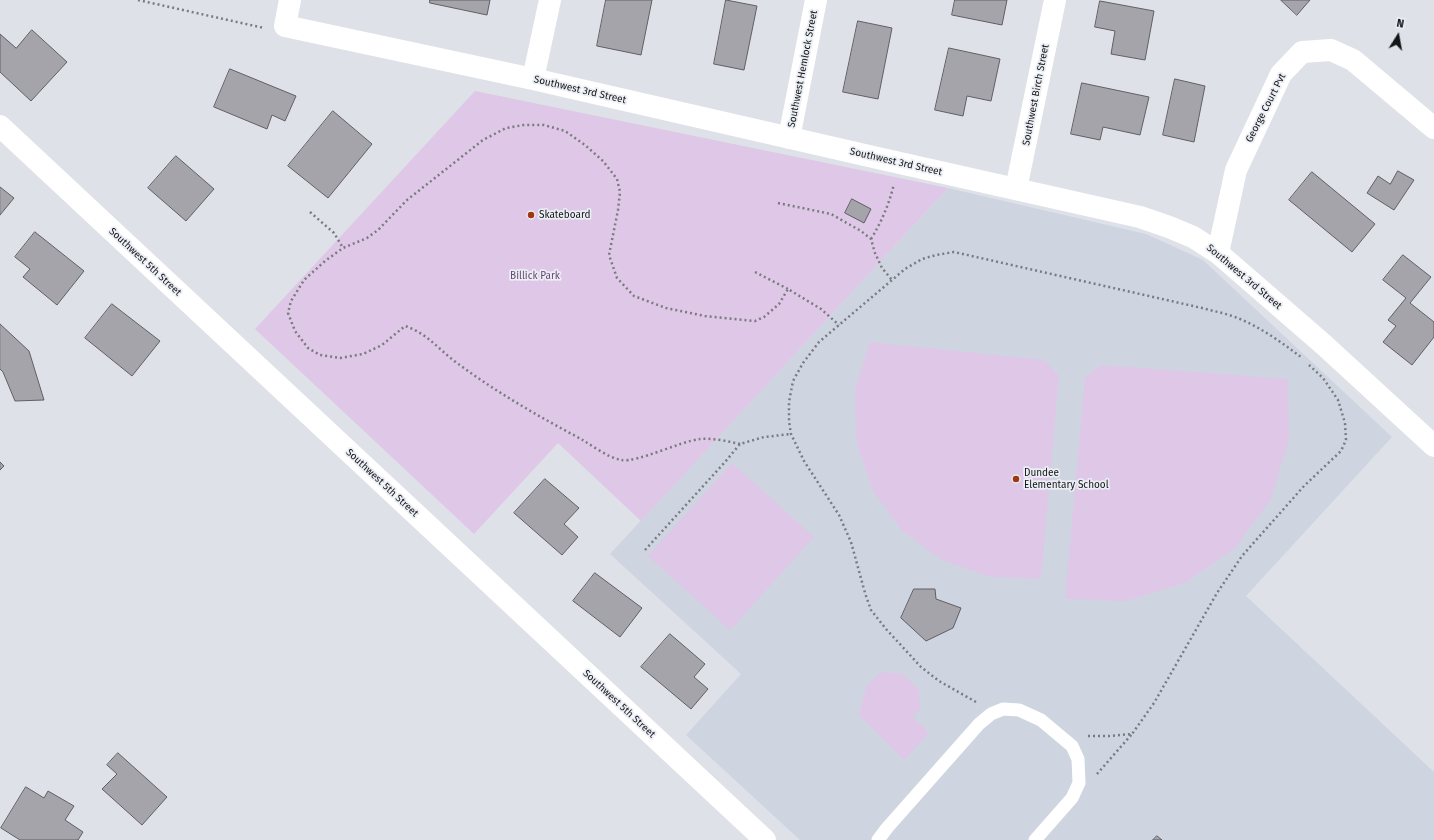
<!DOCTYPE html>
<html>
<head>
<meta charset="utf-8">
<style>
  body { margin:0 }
  #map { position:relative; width:1434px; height:840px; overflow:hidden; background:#dee1e7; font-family:"Fira Sans",sans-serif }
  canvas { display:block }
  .north { position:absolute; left:1378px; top:16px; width:40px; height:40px; -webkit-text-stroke:3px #ebeef4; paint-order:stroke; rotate:11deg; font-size:11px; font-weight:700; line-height:16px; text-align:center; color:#141517 }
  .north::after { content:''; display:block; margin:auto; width:14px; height:18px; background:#141517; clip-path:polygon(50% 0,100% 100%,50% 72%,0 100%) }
</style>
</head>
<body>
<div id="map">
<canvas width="1434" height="840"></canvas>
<div class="north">N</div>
</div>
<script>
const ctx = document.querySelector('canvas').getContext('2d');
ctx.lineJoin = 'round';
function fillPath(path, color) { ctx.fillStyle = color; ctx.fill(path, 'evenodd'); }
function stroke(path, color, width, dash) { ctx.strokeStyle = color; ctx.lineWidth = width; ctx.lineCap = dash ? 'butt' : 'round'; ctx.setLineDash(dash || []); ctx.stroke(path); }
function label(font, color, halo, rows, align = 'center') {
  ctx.font = font + ' "Fira Sans",sans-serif'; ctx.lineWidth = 3.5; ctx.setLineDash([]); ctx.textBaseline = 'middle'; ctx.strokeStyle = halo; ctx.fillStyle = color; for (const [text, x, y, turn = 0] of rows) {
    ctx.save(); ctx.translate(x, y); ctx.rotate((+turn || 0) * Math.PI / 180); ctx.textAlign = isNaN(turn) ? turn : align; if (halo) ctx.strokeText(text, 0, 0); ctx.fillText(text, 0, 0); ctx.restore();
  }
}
fillPath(new Path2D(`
  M948,188L1146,234L1203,260L1392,437L1246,596L1434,772V840H800L686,735L741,674L610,554Z`), '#ced5e1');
fillPath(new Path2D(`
  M475,91L948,188L641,521L558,443L474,534L255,329Z
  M870,342L1044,360L1059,376L1041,579L990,577L942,560L901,530L872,489L856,441L855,390Z
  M1101,365L1288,379L1289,440L1271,499L1235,548L1185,583L1126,601L1065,599L1085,377Z
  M732,463L814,537L730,630L648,556Z
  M881,672L903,674L919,690L920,709L913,717L929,733L904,760L859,715L866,687Z`), '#dfc7e7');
const building = new Path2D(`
  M430,0H490L487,15L430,3Z
  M606,0H652L641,55L597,46Z
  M726,0L757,6L744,70L714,64Z
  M955,0H1007L1002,25L952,15Z
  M1281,0H1310L1297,15Z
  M1100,1L1154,11L1145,60L1111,54L1115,31L1095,27Z
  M858,21L892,28L878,99L843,92Z
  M32,30L67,62L31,101L0,72V34L16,48Z
  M949,48L1000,59L991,101L967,96L963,116L935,110Z
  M230,69L296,96L285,121L272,115L267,129L214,107Z
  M1175,79L1205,86L1194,142L1163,135Z
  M1082,83L1149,97L1140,135L1103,127L1100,140L1071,134Z
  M333,111L372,144L328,198L288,166Z
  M176,156L214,189L186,221L148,188Z
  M1398,171L1414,180L1394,210L1367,193L1378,176L1390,184Z
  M1312,172L1375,224L1352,252L1289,200Z
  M0,187L14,198L0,215Z
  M852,199L871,209L864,223L845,213Z
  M35,232L84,271L57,305L23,277L30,269L15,257Z
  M1403,255L1431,277L1410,303L1434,322V337L1412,365L1383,342L1396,326L1388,320L1406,298L1383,280Z
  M112,304L160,341L132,376L85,338Z
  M0,324L29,351L44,400L15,401L3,372L0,369Z
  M0,462L4,466L0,470Z
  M545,479L579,508L564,524L578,537L562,555L514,513Z
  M595,573L642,608L620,637L573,601Z
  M914,589H935L936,599L961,608L953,628L926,641L901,618Z
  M670,634L705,664L694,677L708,689L691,709L641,667Z
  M118,753L167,797L142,825L102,789L117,774L107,765Z
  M26,787L44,798L48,791L74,806L65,820L83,832L78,840H20L1,828Z
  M1157,836L1162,840H1153Z`);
fillPath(building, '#a4a4aa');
stroke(building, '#605f65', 1);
stroke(new Path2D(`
  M138,0L264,28
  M778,203L831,214L861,231L871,239L875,253L882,268L892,280
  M310,212L334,233L343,248
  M871,239C882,221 889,204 894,184
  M755,272L788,289
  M740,444C727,441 713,438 700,439C681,441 637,463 621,460C607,457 593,446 581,439C538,416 496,392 457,363C439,350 427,333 405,326L382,345L363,354L340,358L320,355L308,348L295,331L288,313L291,301L304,280L325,261L343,248L367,238L378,230L407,200L483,140L506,128L524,125H544L565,131L585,145L603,161L617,179L620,192L618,210L609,255L617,278L634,296L666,308L705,316L755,321L764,317L779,304L788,289L821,309L839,325
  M645,550L725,462L740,444L764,437L791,434
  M976,702L939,681L921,667L886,629L871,610L865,593L851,542L839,515L804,461L791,434L789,421V402L793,381L803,363L819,342L905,269L922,259L936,255L954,252L1202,308C1213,311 1224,313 1235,317C1259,326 1281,342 1301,357
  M1088,736H1109L1132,734L1154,703L1217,593L1242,556L1304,486L1341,451L1346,440L1345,423L1338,400L1323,378L1309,365
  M1097,774L1132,734`), '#797b7f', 2.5, [2, 3]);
stroke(new Path2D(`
  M878,840L887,828L979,724L991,714L1003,709L1019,710L1041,720L1072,746L1078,759L1079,783L1072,798L1035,840`), '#fff', 13);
stroke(new Path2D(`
  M290,0L285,26L533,79L882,159L1140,217L1169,227L1193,237L1218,253L1323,344L1434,446
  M533,79L550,0
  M0,126L765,840
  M789,138L816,0
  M1016,189L1055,0
  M1218,253L1236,170L1281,74L1302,52L1331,50L1353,60L1434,128`), '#fff', 22);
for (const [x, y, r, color] of [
  [531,215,4,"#9e3811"],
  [1016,479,4,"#9e3811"]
]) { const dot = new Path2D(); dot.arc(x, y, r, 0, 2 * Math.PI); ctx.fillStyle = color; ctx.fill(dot); stroke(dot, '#ebeef4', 1.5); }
label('10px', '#141517', '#ebeef4', [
  ["Southwest Hemlock Street",803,69,-79],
  ["Southwest 3rd Street",580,90,13],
  ["Southwest Birch Street",1036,95,-79],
  ["George Court Pvt",1266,108,-63],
  ["Southwest 3rd Street",896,162,13],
  ["Southwest 5th Street",145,262,43],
  ["Southwest 3rd Street",1244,277,40],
  ["Southwest 5th Street",382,483,43],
  ["Southwest 5th Street",619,704,43]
]);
label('10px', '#141517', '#ebeef4', [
  ["Skateboard",539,215],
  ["Dundee",1024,473],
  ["Elementary School",1024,485]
], 'left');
label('10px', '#674673', '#ebeef4', [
  ["Billick Park",535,276]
]);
</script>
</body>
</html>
